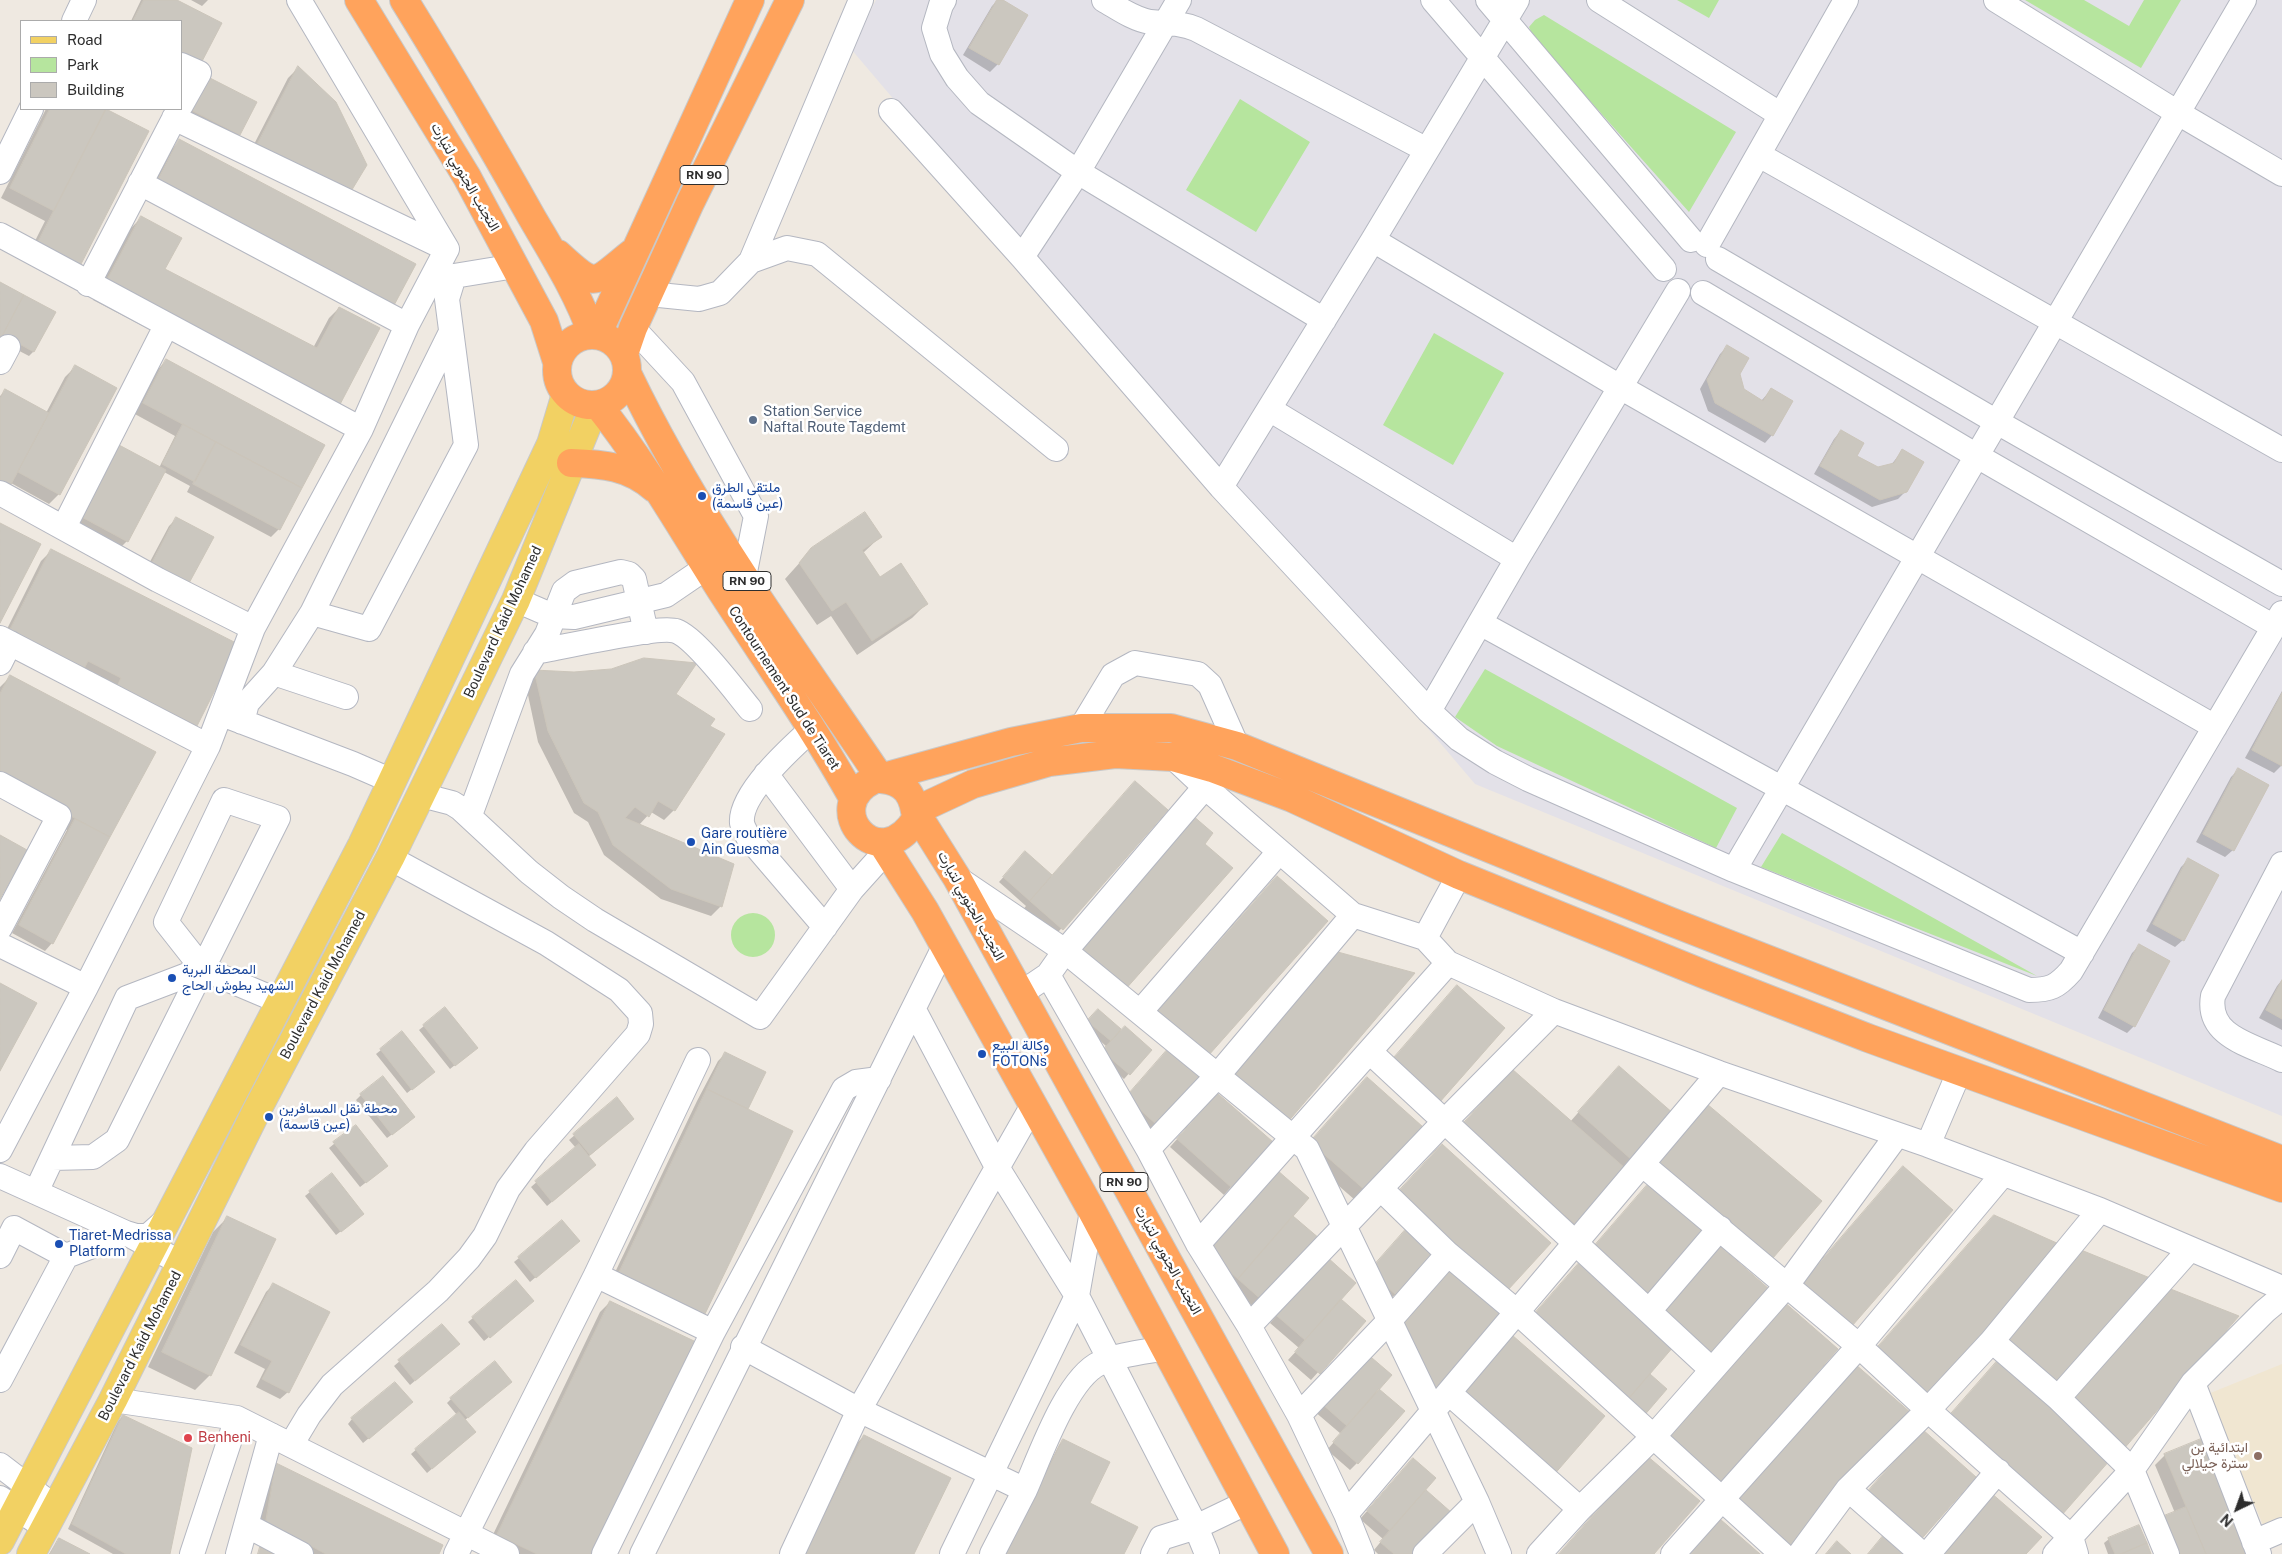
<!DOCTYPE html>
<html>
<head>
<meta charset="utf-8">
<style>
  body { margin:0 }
  #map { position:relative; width:2282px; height:1554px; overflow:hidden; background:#efe9e1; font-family:"Public Sans",sans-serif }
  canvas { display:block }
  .legend { position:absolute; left:20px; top:20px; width:162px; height:90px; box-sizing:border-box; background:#fff; border:1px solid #ababab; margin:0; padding:6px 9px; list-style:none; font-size:15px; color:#2e2e2e }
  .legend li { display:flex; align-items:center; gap:10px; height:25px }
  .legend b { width:25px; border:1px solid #ababab }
  .north { position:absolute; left:2212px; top:1484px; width:50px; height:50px; -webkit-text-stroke:4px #fff; paint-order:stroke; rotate:222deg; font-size:14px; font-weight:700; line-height:20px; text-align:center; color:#2e2e2e }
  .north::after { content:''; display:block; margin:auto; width:18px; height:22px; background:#2e2e2e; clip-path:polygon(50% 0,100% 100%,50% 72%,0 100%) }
</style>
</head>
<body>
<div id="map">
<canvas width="2282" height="1554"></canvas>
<ul class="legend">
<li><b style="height:6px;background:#f2d163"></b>Road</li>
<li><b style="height:14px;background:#b6e59e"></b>Park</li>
<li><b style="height:14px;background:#cbc7bf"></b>Building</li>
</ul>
<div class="north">N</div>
</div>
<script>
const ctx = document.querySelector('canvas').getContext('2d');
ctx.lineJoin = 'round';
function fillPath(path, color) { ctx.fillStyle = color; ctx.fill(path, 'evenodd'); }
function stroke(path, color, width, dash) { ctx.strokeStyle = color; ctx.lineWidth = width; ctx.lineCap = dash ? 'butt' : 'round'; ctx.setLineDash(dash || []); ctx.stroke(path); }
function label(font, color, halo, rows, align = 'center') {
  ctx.font = font + ' "Public Sans",Vazirmatn,sans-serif'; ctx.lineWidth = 5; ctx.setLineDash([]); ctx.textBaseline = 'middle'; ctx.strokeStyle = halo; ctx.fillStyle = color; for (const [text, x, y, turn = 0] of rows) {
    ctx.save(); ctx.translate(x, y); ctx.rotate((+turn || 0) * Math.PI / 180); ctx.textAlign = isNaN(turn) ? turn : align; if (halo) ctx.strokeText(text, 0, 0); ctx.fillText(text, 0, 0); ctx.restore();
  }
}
fillPath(new Path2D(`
  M876,0H2282V1116L1475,784L851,49Z`), '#e3e1e8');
fillPath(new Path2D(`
  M2282,1364V1517L2263,1525L2208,1394Z`), '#f0e6d1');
fillPath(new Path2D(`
  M1677,0H1719L1709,18Z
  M2025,0H2084L2129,26L2144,0H2181L2141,68Z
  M1544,15L1736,132L1689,212L1534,38L1529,27L1535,20Z
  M1240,99L1310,142L1256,232L1186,190Z
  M1434,333L1504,373L1453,465L1383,425Z
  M1485,669L1737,808L1716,848L1497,746L1455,717Z
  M1782,833L2037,976L1761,867Z
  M731 935a22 22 0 1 1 44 0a22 22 0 1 1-44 0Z`), '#b6e59e');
fillPath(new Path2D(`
  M141,0H174L220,23L131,21Z
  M191,0H208L202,6Z
  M998,0H1001L998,64L990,72L963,55L992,6Z
  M298,68L335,103L248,156L288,78Z
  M209,79L239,134L232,142L185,118Z
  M46,109H104L67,279L26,259L45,221L1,198Z
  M180,141L414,264L147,195L170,151Z
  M141,218L164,269L313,348L329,318L339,308L325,422L93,300L131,228Z
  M0,283L54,312L33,352L29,356L0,341Z
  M1727,347L1743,390L1761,401L1771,390L1772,435L1765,443L1708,411L1700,389L1720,354Z
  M166,361L324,445L279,529L271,537L187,492L190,486L164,472L127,541L120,548L74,524L111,454L159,468L175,436L133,413L156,371Z
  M75,367L59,494L49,504L11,483L0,496V396L5,391L46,413L65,377Z
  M1841,431L1855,456L1878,469L1891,465L1902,451L1906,491L1898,499L1872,507L1814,474L1834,439Z
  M176,519L180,592L144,573L169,526Z
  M880,537L862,554L879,579L927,603L912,618L857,655L831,616L817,625L785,579L812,549Z
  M51,551L236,645L196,726L186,736L141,724L104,705L112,688L0,643L41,561Z
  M535,671L709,727L674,810L664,820L651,812L639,825L721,906L711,916L661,899L604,855L588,822L574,813L538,742L525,681Z
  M11,676L154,753L52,943L45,951L12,933L67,830L0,794V687Z
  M2282,691V765L2274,773L2245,758Z
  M2238,770L2233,850L2225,857L2196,842L2231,777Z
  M1125,793L1166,810L1052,939L1021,912L1026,906L999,882L1025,853L1051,877Z
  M2188,860L2183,940L2175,947L2146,931L2181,867Z
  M2139,946L2134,1026L2127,1033L2098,1018L2132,953Z
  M2282,980V1030L2259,1018L2277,986Z
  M1098,1011L1121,1031L1150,1050L1124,1079L1099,1057L1107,1047L1084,1026Z
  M424,1026L471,1052L450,1069L419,1030Z
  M381,1050L429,1076L407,1093L376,1054Z
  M725,1054L765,1073L747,1110L701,1317L608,1287L697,1101L718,1061Z
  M1160,1059L1156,1124L1149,1131L1119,1105Z
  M1611,1075L1672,1114L1566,1234L1453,1136L1502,1080L1570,1122Z
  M361,1095L409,1122L387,1138L356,1100Z
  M617,1099L628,1123L588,1157L590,1170L547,1206L531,1187L576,1148L569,1140Z
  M1210,1102L1231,1187L1224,1195L1170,1147Z
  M356,1126L382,1170L360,1187L329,1148Z
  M1421,1127L1355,1200L1301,1153Z
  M1655,1167L1820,1201L1772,1258Z
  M310,1192L358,1218L336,1235L305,1196Z
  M1291,1216L1256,1309L1200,1259Z
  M228,1217L210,1375L195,1390L148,1367L213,1232Z
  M1399,1238L1396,1294L1388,1301L1363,1279Z
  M573,1245L530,1282L514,1262L519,1258Z
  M1320,1266L1340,1299L1364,1321L1311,1380L1288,1360L1299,1348L1270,1323Z
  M274,1284L288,1392L280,1399L256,1387L265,1369L234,1353L266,1292Z
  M610,1302L590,1554H507L488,1545L600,1312Z
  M528,1305L484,1341L468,1322L473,1318Z
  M442,1325L453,1349L410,1385L394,1366Z
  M1358,1361L1377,1389L1357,1463L1350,1470L1327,1450L1341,1434L1314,1411Z
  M506,1386L465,1420L475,1432L427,1473L411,1454L457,1415L447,1403L451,1399Z
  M406,1407L363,1443L348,1424L352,1419Z
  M123,1416L169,1554H113L68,1529L118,1421Z
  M864,1436L912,1554H801L854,1446Z
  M1064,1440L1089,1503L1123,1554H1005L1059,1445Z
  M2165,1455L2248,1554H2164L2175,1513L2155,1465Z
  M276,1464L437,1554H297L256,1532L266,1474Z
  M1406,1467L1424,1490L1450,1513L1414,1554H1378L1374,1550L1383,1539L1360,1519Z
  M59,1539L87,1554H49Z
  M2109,1539L2150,1554H2108L2104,1543Z`), '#0003');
const building = new Path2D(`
  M144,0H177L222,23L198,69L181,60V21H133Z
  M997,0H1003L1028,15L999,65L969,48Z
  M298,66L336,102L367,165L350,193L257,145Z
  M208,77L257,102L240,135L191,110Z
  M50,109H106L54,211L10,188Z
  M106,109L149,131L78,270L35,248Z
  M179,139L416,264L392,309L156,184Z
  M141,216L182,238L165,269L317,348L339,307L380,328L336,412L102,290Z
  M0,282L24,295L0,340Z
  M24,295L56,312L34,352L3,335Z
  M1727,345L1749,358L1740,374L1744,389L1763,401L1771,388L1793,401L1773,436L1715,403L1707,380Z
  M166,359L325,445L302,488L143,403Z
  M75,365L117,388L60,495L18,472Z
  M5,389L49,413L8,490L0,485V399Z
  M183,424L216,442L195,482L162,464Z
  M1841,430L1864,443L1857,456L1878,467L1894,463L1902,449L1924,462L1907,492L1880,500L1820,466Z
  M216,442L302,488L280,530L193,484Z
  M119,445L166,470L128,542L80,516Z
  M865,512L882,537L862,550L880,577L901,563L928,604L872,641L846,602L832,611L799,563L811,548Z
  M176,517L214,537L188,585L151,565Z
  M0,523L41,544L0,623Z
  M51,549L238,644L197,726L157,706L113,695L121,678L88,661L82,673L7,636Z
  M644,658L697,663L676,694L715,719L710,726L725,734L675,811L658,801L649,817L635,807L625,818L734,864L722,907L671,889L613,845L598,812L584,803L548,731L534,670L574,672L611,669Z
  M10,675L156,752L110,837L0,778V694Z
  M2282,693V766L2252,750Z
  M2238,768L2269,785L2234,851L2203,834Z
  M1135,781L1168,810L1063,930L1030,901Z
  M1192,815L1213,833L1205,844L1233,868L1124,991L1075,948Z
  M75,819L110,837L53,944L19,925Z
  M0,835L27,850L0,899Z
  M1025,851L1052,875L1030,901L1003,877Z
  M2188,858L2219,875L2184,941L2153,924Z
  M1277,876L1328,921L1208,1056L1157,1011Z
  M2139,944L2170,961L2135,1027L2104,1010Z
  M1334,951L1415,973L1286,1124L1229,1075Z
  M2282,980V1019L2266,1010Z
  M0,983L37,1003L0,1071Z
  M1457,985L1505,1028L1439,1103L1391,1061Z
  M445,1007L478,1048L455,1066L423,1025Z
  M1098,1009L1121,1029L1111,1041L1087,1021Z
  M1125,1026L1152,1050L1130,1075L1102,1051Z
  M402,1031L435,1072L412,1090L380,1049Z
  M1167,1050L1199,1077L1157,1125L1126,1097Z
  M725,1052L766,1072L748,1109L707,1089Z
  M1619,1066L1674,1114L1633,1161L1578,1112Z
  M1512,1069L1626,1169L1576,1225L1462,1125Z
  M383,1076L415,1117L392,1135L360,1094Z
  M1367,1077L1423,1127L1366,1191L1310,1142Z
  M707,1089L793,1131L703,1318L617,1277Z
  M1217,1093L1273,1142L1232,1188L1177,1139Z
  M617,1097L634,1119L590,1155L573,1134Z
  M1707,1104L1822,1201L1773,1258L1658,1162Z
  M356,1125L388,1166L366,1183L333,1142Z
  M579,1144L596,1165L552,1202L535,1181Z
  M1442,1144L1551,1243L1507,1291L1398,1192Z
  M1903,1166L1953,1210L1852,1326L1802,1283Z
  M1277,1170L1309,1198L1238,1279L1206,1251Z
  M332,1173L364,1214L341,1232L309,1191Z
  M1648,1184L1703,1231L1643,1300L1589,1252Z
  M1994,1215L2059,1244L1928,1397L1876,1349Z
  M227,1216L276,1239L211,1376L162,1352Z
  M1293,1216L1320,1239L1264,1302L1238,1279Z
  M562,1220L580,1241L536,1278L518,1257Z
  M1406,1229L1433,1253L1396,1295L1369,1271Z
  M1714,1241L1769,1289L1708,1358L1653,1310Z
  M2081,1250L2155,1280L2058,1392L2001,1342Z
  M1327,1257L1356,1283L1305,1340L1276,1315Z
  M1450,1261L1481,1287L1476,1293L1503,1314L1433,1391L1400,1320Z
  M1579,1263L1674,1346L1625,1403L1529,1320Z
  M516,1280L534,1301L490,1338L472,1317Z
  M273,1283L330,1312L289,1393L262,1379L272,1361L241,1345Z
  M2168,1288L2239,1316L2122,1451L2067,1403Z
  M1341,1299L1366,1321L1320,1374L1295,1352Z
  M610,1301L694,1341L591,1554H537L497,1535Z
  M1783,1301L1838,1349L1721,1482L1666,1435Z
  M442,1324L460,1344L415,1381L398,1360Z
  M1512,1335L1605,1416L1552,1477L1459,1395Z
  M1365,1352L1392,1375L1347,1426L1321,1403Z
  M1998,1360L2110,1460L2061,1516L1949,1416Z
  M495,1361L512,1382L468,1418L450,1398Z
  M1855,1364L1911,1413L1793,1548L1737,1499Z
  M1650,1374L1667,1389L1642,1418L1625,1403Z
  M395,1382L413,1402L369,1439L351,1418Z
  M1379,1389L1405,1411L1358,1464L1333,1442Z
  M459,1412L476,1432L432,1469L415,1449Z
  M123,1415L192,1448L170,1554H126L72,1524Z
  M1922,1429L1976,1477L1917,1544L1863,1497Z
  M864,1435L951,1478L914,1554H805Z
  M1063,1439L1110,1462L1090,1503L1138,1527L1124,1554H1006Z
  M2201,1439L2250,1554H2206L2164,1454Z
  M1646,1455L1700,1501L1654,1554H1559Z
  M1413,1458L1436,1478L1390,1531L1367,1511Z
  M276,1463L443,1545L439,1554H326L266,1522Z
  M1426,1490L1452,1513L1416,1554H1394L1380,1542Z
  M1990,1492L2042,1537L2026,1554H1935Z
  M2186,1507L2206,1554H2175L2159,1518Z
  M1720,1519L1760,1554H1689Z
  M2139,1525L2147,1543L2121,1554H2115L2108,1538Z
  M1883,1536L1904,1554H1868Z
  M59,1538L90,1554H50Z
  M1837,1541L1851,1554H1826Z
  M2147,1543L2151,1554H2121Z
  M260,1547L274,1554H258Z`);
fillPath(building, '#cbc7bf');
stroke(building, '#cbc5ba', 1);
const minor = new Path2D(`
  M299,0L447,249
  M944,0L941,5L934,28L942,54L957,78L979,103L1078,172L1324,320
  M1104,0C1118,8 1133,19 1150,22C1168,24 1178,22 1196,29L1427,150
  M1433,0L1664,269
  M1488,0L1691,240
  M1599,0L1781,115
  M1996,0L2178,113L2282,174
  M74,21L84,0
  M181,65L199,73L181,105
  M891,111L1022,257L1221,487L1429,711L1459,739L1495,762L1528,779L1734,870L2029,990C2050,990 2057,987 2071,971L2282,613
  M1759,155L2282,450
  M0,172L31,109
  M140,183L407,325
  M0,235L361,429
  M1373,240L1620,387L2215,727
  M1707,245L1846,0
  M1022,257L1078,172L1179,0
  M1718,259L1997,422L2282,584
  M751,261L861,0
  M88,284L179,109
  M1703,293L1977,456L2274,627
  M649,294L699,299L720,293L751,261L787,248L817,254L1056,449
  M633,328L683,382L756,516L744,577
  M0,362L8,347
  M1269,409L1517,559
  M1221,487L1373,240L1517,0
  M0,493L158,580L253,628
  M64,527L166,326
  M516,600L553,616L574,617L666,595L707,567
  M312,613L451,332
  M1480,623L2082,953
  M0,638L208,746
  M535,652C559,648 659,625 676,631C696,638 735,691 750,709
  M0,663L10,643
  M274,673L312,613L369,629L466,445L447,299L454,276L515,266
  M1429,711L1517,559L1678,291
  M222,714L353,764L392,781
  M242,722L247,703L274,673L346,697
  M813,728C793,746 739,794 742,823C743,828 746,832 748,837L825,927
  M1081,728L1113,675L1135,663L1198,674L1210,685L1237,746
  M1173,757L1205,787L1353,915L1425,938
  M766,774L852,889
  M0,784L59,816L0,928
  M421,795L452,803L460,808L529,872L561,897L595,920L760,1017L852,889L888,849
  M470,815L522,674L547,634L564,591L575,583L621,572L629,574L634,579L646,632
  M2282,864L2213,996C2206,1037 2252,1045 2282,1060
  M1734,870L2244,0
  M1459,875L1425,938L1448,963L1554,1011L1719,1073L1928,1145
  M957,878L1065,951L1307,1149L1477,1502L1499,1554
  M0,945L86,987
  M203,969L281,1002
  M1048,975L1148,1149L1198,1244L1249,1326L1299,1415L1346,1514L1362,1554
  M1020,994L1048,975L1065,951L1205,787
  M914,1010L997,1167L1077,1296L1196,1527L1207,1554
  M1140,1012L1279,852
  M1370,1052L1712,1370
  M1960,1070L1928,1145L2100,1210L2282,1288
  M1148,1149L1218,1075L1353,915
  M0,1150L86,987L208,746L253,628L361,429L407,325L447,249L174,118
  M1642,1164L1859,1346L1928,1410L2071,1537L2076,1554
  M0,1176L126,1233L181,1263
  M1381,1189L1448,1254L1517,1312L1782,1554
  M36,1192L52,1158L127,998L203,969L166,922L224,800L278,818L117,1140L93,1157L52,1158
  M1198,1244L1448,963
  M0,1256L14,1228L66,1256
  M596,1275L713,1332
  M1649,1311L1720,1228
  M1249,1326L1444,1122L1554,1011
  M1992,1341L2058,1398L2132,1470L2167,1554
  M743,1347L859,1410L1025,1490L992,1554
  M0,1380L66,1256L126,1233L136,1236H148L165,1221
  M2193,1383L2259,1554
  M1449,1393L1580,1509
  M2058,1398L2190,1249
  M113,1400L237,1418L507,1554
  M1299,1415L1390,1320L1448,1254
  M291,1445L309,1415L332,1385L438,1291L469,1258L485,1236L508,1189L536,1151L638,1034L641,1024L640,1013L619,990L546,943L390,858
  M0,1465L56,1508
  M1848,1489L1922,1554
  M1025,1490C1040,1456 1067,1378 1100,1363C1120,1354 1145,1352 1167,1348
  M0,1498L45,1527
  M1346,1514L1719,1073
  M246,1525L301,1554
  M2254,1542L2282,1530
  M192,1554L237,1418
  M238,1554L271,1435
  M456,1554L596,1275L698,1060
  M604,1554L713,1332L844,1089L856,1082L879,1079
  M642,1554L944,947
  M792,1554L859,1410L1033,1105
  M952,1554L1077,1296L1092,1211
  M1153,1554L1161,1538L1196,1527L1248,1502
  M1425,1554L1477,1502
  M1539,1554L1580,1509L1654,1436L1787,1285L1897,1135
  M1673,1554L1859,1346L2003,1174
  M1800,1554L1848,1489L1928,1410L1992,1341L2100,1210
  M1928,1554L1998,1471
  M2055,1554L2132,1470L2193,1383L2265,1311L2282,1297`);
const major = new Path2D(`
  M0,1541L362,845L551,444L566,394
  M31,1554L113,1400L257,1110L390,858L516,600L595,406`);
const highway = new Path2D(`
  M359,0L467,177L544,321L557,362
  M404,0C448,71 490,143 531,216C553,254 578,293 592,334
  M558,254C597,290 593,284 632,253
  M557 370a35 35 0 1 1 70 0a35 35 0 1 1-70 0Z
  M597,335L750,0
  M624,354L633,328L690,203L790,0
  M628,375C697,519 792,647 881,779
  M598,405C646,465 683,531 724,595C768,663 814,728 853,798
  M571,463C603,464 629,466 654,488
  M881,779C906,781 914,796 916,819C878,879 819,807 873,780L1011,742L1081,728H1171L1237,746L1669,921L2282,1160
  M915,811L973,784L1049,762L1115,754L1173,757L1212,768L1292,798L1459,875L1706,975L1868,1038L2282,1188
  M915,811L957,878L1329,1554
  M882,843L925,911L1092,1211L1275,1554`);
stroke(minor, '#b4b7c1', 26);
stroke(major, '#c9c9c9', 30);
stroke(highway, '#c9c9c9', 30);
stroke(minor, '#fff', 24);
stroke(major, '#f2d163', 28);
stroke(highway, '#ffa35c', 28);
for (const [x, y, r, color] of [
  [753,420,5,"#5c6f8a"],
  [702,496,5,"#1a4fb4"],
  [691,842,5,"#1a4fb4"],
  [172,978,5,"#1a4fb4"],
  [982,1054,5,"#1a4fb4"],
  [269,1117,5,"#1a4fb4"],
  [59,1244,5,"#1a4fb4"],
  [188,1438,5,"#e0444e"],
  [2258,1456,5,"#8d6e63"]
]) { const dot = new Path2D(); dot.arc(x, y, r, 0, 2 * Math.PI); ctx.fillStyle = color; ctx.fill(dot); stroke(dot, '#fff', 2); }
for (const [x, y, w] of [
  [704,175,48],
  [747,581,48],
  [1124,1182,48]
]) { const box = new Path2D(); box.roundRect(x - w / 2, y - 9.5, w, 19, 4); ctx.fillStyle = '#fff'; ctx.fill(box); stroke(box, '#2e2e2e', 1); }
label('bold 12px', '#2e2e2e', null, [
  ["RN 90",704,175],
  ["RN 90",747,581],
  ["RN 90",1124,1182]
]);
label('14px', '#2e2e2e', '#fff', [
  ["التجنب الجنوبي لتيارت",465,177,60],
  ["Boulevard Kaid Mohamed",503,622,-65],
  ["Contournement Sud de Tiaret",784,688,57],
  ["التجنب الجنوبي لتيارت",971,906,61],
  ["Boulevard Kaid Mohamed",323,985,-62],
  ["التجنب الجنوبي لتيارت",1168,1260,61],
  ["Boulevard Kaid Mohamed",140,1346,-63]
]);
label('14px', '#4e5e75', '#fff', [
  ["Station Service",763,412],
  ["Naftal Route Tagdemt",763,428]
], 'left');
label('14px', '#164399', '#fff', [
  ["ملتقى الطرق",712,488],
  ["(عين قاسمة)",712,504],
  ["Gare routière",701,834],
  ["Ain Guesma",701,850],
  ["المحطة البرية",182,970],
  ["الشهيد يطوش الحاج",182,986],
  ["وكالة البيع",992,1046],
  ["FOTONs",992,1062],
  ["محطة نقل المسافرين",279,1109],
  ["(عين قاسمة)",279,1125],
  ["Tiaret-Medrissa",69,1236],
  ["Platform",69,1252]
], 'left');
label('14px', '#be3a42', '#fff', [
  ["Benheni",198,1438]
], 'left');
label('14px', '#785e54', '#fff', [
  ["ابتدائية بن",2248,1448],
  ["سترة جيلالي",2248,1464]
], 'right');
</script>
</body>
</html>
